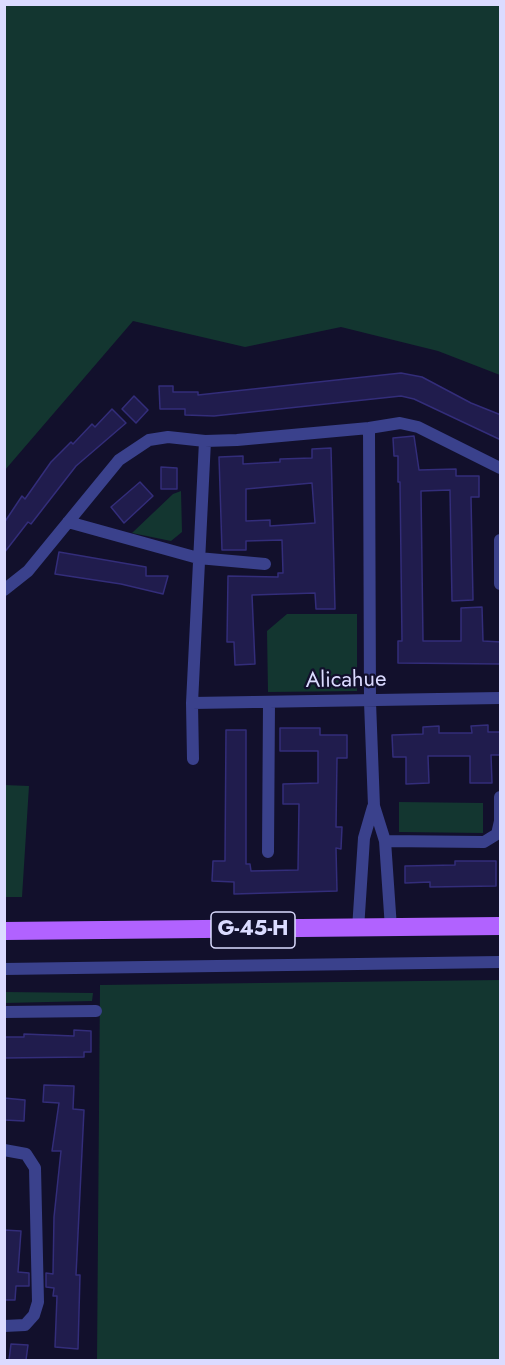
<!DOCTYPE html>
<html>
<head>
<meta charset="utf-8">
<style>
  body { margin:0 }
  #map { position:relative; width:505px; height:1365px; overflow:hidden; background:#12102c; font-family:Jost,sans-serif }
  canvas { display:block }
  .frame { position:absolute; inset:0; border:6px solid #dbdbff; pointer-events:none }
</style>
</head>
<body>
<div id="map">
<canvas width="505" height="1365"></canvas>
<div class="frame"></div>
</div>
<script>
const ctx = document.querySelector('canvas').getContext('2d');
ctx.lineJoin = 'round';
function fillPath(path, color) { ctx.fillStyle = color; ctx.fill(path, 'evenodd'); }
function stroke(path, color, width, dash) { ctx.strokeStyle = color; ctx.lineWidth = width; ctx.lineCap = dash ? 'butt' : 'round'; ctx.setLineDash(dash || []); ctx.stroke(path); }
function label(font, color, halo, rows, align = 'center') {
  ctx.font = font + ' Jost,sans-serif'; ctx.lineWidth = 4.5; ctx.setLineDash([]); ctx.textBaseline = 'middle'; ctx.strokeStyle = halo; ctx.fillStyle = color; for (const [text, x, y, turn = 0] of rows) {
    ctx.save(); ctx.translate(x, y); ctx.rotate((+turn || 0) * Math.PI / 180); ctx.textAlign = isNaN(turn) ? turn : align; if (halo) ctx.strokeText(text, 0, 0); ctx.fillText(text, 0, 0); ctx.restore();
  }
}
fillPath(new Path2D(`
  M5,4L500,5V375L438,351L341,327L245,347L133,321L5,470Z
  M181,491L182,532L171,541L132,533L173,494Z
  M287,614H357V691L268,692L267,631Z
  M4,785L29,786L22,897H5Z
  M399,802L483,803V833L399,832Z
  M500,980V1360H97L100,985Z
  M4,992H5L93,993L92,1001L5,1003Z`), '#133630');
const building = new Path2D(`
  M401,373L422,377L471,403L501,415V440L414,399L401,396L214,416L185,415V409H160L159,386H173V392H198V395Z
  M134,396L148,410L136,423L122,409Z
  M112,409L126,423L76,466L31,524L28,522L4,553V523L22,496L25,499L51,462L71,442L73,444L92,424L95,427Z
  M414,436L419,470L456,469V476H479V497H471L473,600L452,601L450,490L421,491L423,641H461V608L482,607L483,641L501,642V664L398,663V641H402L400,482H398V456H394L393,438Z
  M331,448L335,609H316L315,593L252,595L255,664L235,665L234,642H227L228,576L278,577V573H283L282,540L246,541V550H222L219,457L243,456V464L280,462V459L312,458V449ZM312,483L315,523L270,526V520L246,521V489Z
  M161,467L177,468V489H161Z
  M140,482L153,496L124,523L111,507Z
  M59,552L146,567V576H168L163,594L121,584L55,574Z
  M488,725V732H501V755H491L492,783H470V756H428L429,783L406,784V757H393L392,735L423,734V727L439,726V733H472L471,726Z
  M280,728H320V735H347V758H337L336,827H342L341,849L336,848L337,891L234,894V882L212,881L213,861H225L226,730H246V864H250L251,871L298,870L299,804H283V784L318,783V751H280Z
  M455,861H496V886L430,887V882L405,883V866L455,865Z
  M74,1030L91,1031V1052H84V1057L4,1058V1037H24V1034L74,1036Z
  M44,1085L74,1086L73,1109L84,1110L76,1275H80L78,1349L55,1347L57,1296H53L54,1288L46,1287V1273L53,1274L54,1217L61,1151H52L59,1103L43,1102Z
  M4,1098L25,1100L24,1121L4,1120Z
  M4,1230L21,1231L18,1272L29,1273V1286H16L15,1300H4Z
  M11,1344L28,1345L26,1360H9Z`);
fillPath(building, '#201c4d');
stroke(building, '#332d7a', 1.5);
stroke(new Path2D(`
  M369,428L370,702L374,806L385,841L391,928
  M68,522L198,558L265,564
  M500,540V584
  M4,590L28,571L119,460L149,440L168,437L205,441L237,440L369,428L400,423L418,427L500,468
  M192,703L500,698
  M193,759L192,703L205,441
  M385,841L484,842L497,834L500,821V797
  M268,852L269,703
  M358,929L364,838L373,807
  M4,969L500,962
  M4,1012L96,1011
  M4,1150L26,1154L35,1168L38,1302L34,1315L25,1325L4,1326`), '#3a418c', 12);
stroke(new Path2D(`
  M4,931L500,926`), '#b162ff', 18);
for (const [x, y, w] of [
  [253,930,84]
]) { const box = new Path2D(); box.roundRect(x - w / 2, y - 18, w, 36, 4.5); ctx.fillStyle = '#12102c'; ctx.fill(box); stroke(box, '#dbdbff', 1.5); }
label('bold 21px', '#dbdbff', null, [
  ["G-45-H",253,930]
]);
label('22px', '#dbdbff', '#12102c', [
  ["Alicahue",346,681,-1]
]);
</script>
</body>
</html>
